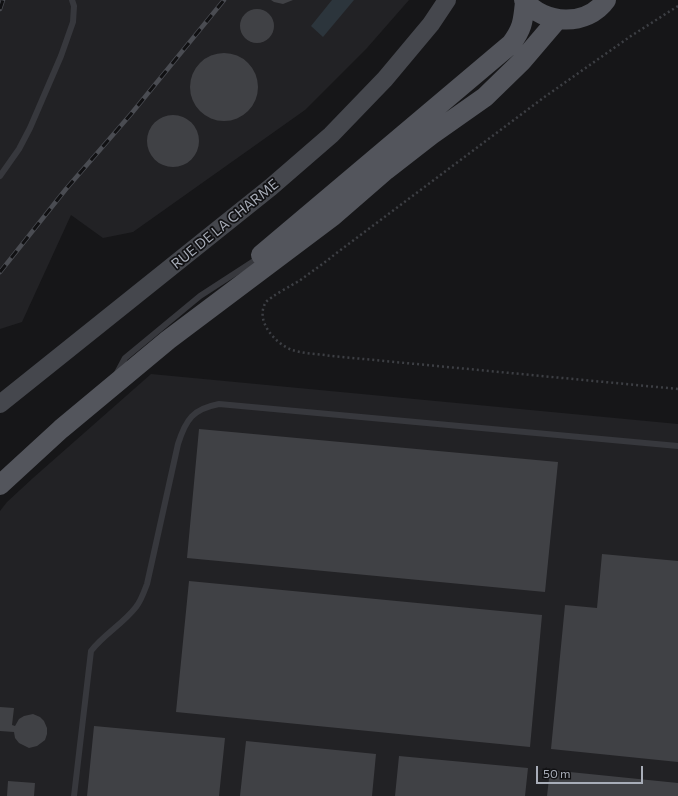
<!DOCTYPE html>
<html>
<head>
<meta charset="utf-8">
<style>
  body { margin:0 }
  #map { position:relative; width:678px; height:796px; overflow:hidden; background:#161618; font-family:Commissioner,sans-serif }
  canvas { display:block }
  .scale { position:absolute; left:536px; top:766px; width:107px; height:18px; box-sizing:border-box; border:2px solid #a8adb8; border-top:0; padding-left:5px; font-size:12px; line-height:14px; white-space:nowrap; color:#a8adb8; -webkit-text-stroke:3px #111113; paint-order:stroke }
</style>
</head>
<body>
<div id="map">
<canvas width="678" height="796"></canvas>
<div class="scale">50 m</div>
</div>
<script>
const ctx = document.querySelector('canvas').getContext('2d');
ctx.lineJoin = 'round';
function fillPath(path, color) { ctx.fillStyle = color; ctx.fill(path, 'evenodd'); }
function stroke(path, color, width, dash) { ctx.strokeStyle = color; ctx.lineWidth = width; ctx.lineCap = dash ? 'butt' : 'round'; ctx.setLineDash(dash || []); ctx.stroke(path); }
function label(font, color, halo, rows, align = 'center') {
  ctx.font = font + ' Commissioner,sans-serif'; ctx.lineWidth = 3.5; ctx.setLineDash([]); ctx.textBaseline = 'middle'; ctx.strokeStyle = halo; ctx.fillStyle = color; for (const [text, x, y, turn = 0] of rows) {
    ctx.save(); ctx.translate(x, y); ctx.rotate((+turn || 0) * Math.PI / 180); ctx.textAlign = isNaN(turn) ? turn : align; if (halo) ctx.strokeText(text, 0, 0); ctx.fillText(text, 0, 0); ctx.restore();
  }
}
fillPath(new Path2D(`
  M0,0H409L367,48L305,110L133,232L103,238L71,215L22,322L0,329Z
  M151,374L678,424V796H0V511L7,502L33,478Z`), '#222225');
fillPath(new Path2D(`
  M332,0H354L323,37L311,26Z`), '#2c353c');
fillPath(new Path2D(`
  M271,0H293L283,4L274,2Z
  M240 26a17 17 0 1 1 34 0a17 17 0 1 1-34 0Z
  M190 87a34 34 0 1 1 68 0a34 34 0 1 1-68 0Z
  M147 141a26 26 0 1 1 52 0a26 26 0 1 1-52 0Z
  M199,429L558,462L545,592L187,558Z
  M602,554L678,561V762L551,749L565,605L597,608Z
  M189,581L542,615L530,747L176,712Z
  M0,707L14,708L12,725L15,726L19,719L24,716L33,714L40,717L44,721L47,728V734L45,740L37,746L29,748L19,743L15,738L14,732L0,731Z
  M94,726L225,738L219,796H87Z
  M246,741L376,754L372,796H240Z
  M399,756L528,768L525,796H395Z
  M550,770L678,783V796H547Z
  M8,781L35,783L34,796H7Z`), '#404145');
stroke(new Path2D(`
  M678,6L631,36L543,98L334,255C323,264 311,272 299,281C292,285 270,297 266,302C254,321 276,344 292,350C305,354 319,354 332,356L678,389`), '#3d3f44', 2.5, [2, 3]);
stroke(new Path2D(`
  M0,176L19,149L30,128L61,56L73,22L74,6L72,0
  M117,373L125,358L200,296L257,259
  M74,796L91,651C104,634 123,624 136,607C141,601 144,592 147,584L178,444C186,419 193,409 219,404L678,446`), '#37383d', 6);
stroke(new Path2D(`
  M0,404L271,187L331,135L385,79L431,24L447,0`), '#45474d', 18);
stroke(new Path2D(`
  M524,0C544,25 587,27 606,0
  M261,255L511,44C523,28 523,21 525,2
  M0,485L61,429L168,340L333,216L386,170L431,135L485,97L522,61L557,20`), '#53555c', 20);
const rail = new Path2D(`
  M0,9L3,0
  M0,272L66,189L131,114L224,0`);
stroke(rail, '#4a4c52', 4.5);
stroke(rail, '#111113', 3, [9]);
label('14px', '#a8adb8', '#111113', [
  ["RUE DE LA CHARME",225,224,-39]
]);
</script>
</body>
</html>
